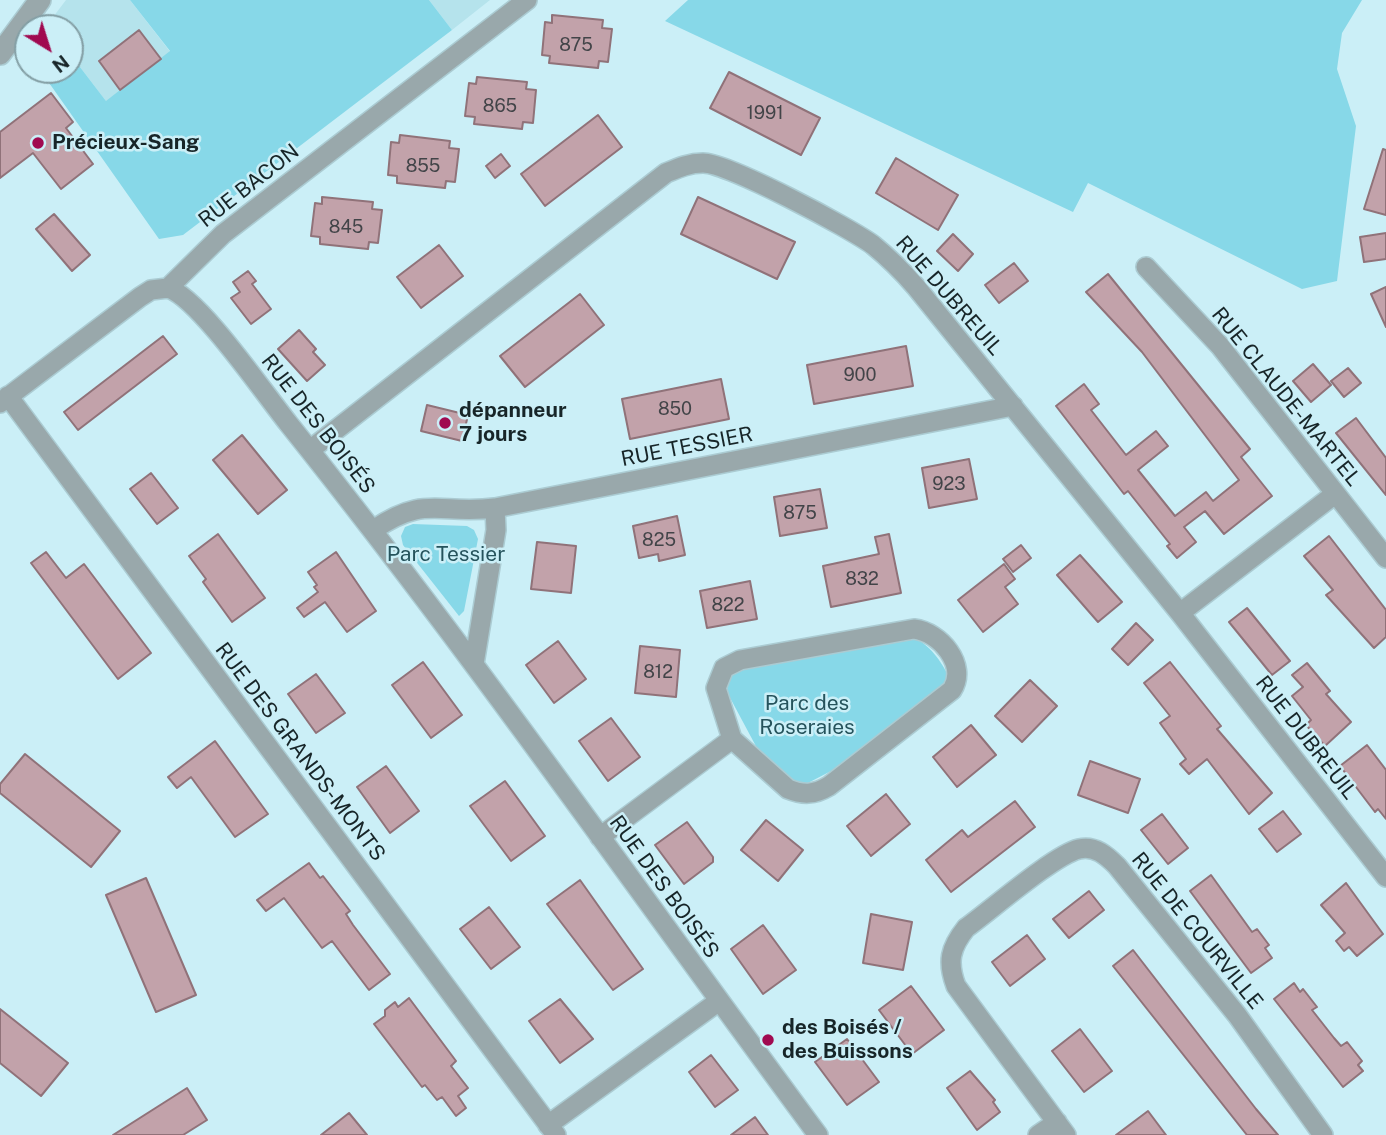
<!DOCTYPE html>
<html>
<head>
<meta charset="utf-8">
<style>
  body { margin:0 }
  #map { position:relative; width:1386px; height:1135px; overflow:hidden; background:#cbeff7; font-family:"Public Sans",sans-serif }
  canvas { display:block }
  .north { position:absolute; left:14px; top:14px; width:70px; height:70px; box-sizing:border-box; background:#cbeff7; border:2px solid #839ea4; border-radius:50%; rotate:142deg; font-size:19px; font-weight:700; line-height:28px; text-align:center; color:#172528 }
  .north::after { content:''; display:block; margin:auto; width:24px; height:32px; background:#a00a50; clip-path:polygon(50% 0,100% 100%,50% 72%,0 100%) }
</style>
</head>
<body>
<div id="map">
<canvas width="1386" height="1135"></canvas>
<div class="north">N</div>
</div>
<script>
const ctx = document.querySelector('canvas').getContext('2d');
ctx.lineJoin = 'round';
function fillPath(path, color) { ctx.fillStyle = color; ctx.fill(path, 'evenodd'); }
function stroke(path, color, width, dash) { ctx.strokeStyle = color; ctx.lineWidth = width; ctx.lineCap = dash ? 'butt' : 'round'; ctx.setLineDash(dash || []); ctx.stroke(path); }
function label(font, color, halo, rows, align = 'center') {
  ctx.font = font + ' "Public Sans",sans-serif'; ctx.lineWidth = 5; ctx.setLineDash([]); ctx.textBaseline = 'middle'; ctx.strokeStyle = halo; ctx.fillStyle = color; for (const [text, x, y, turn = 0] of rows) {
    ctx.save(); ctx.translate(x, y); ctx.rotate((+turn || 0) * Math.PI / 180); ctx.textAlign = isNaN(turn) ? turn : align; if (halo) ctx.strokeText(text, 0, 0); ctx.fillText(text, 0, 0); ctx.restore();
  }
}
fillPath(new Path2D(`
  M66,0H130L209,102L145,152L70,54V28H50L47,25Z
  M429,0H490L452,30Z`), '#b5e3ec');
fillPath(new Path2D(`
  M130,0H429L452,30L183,235L159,239L40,70H70V54L106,101L170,51Z
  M688,0H1362L1342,33L1337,69L1356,126L1337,281L1302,289L1088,183L1073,212L665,21Z
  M413,524L467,526L474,530L478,539L464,611L459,616L403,545L401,536L405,527Z
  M914,638C928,643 943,663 948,676L945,685L833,770L806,784L794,782L758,750L728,694C725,681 730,676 741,669Z`), '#87d8e8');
const building = new Path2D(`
  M552,15L603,20L602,28L612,29L608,62L599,61L598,68L549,63L550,56L542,55L545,22L552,23Z
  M139,30L161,59L120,90L99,61Z
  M729,72L820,118L801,155L710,108Z
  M477,77L527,82L526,89L536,90L533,123L523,122L522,129L474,124L475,117L465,116L469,83L476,84Z
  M51,93L73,122L66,128L93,164L61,189L33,153L0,178V132Z
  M598,115L622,147L545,206L521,174Z
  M400,135L450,141L449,148L459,149L455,182L446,181L445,188L397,183V176L388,175L391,142L399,143Z
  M1383,149L1386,150V215L1364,209Z
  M501,154L510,166L495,178L486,166Z
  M896,158L958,195L938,230L876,193Z
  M322,197L373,202L372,209L382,210L378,243L369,242L368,249L320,244V237L311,236L315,203L322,204Z
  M698,197L795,242L777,279L681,234Z
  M54,214L90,255L72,271L36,229Z
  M1386,233V259L1364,262L1360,237Z
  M953,234L973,254L958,271L937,251Z
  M439,245L463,276L421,308L397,277Z
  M1014,263L1028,281L999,303L985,285Z
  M248,271L256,281L252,284L271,309L251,324L231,298L240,292L233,282Z
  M1108,274L1250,449L1241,457L1272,496L1224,534L1205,511L1184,527L1196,542L1177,558L1167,546L1170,544L1128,491L1124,494L1056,406L1084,384L1099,404L1091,410L1126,455L1156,431L1168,446L1138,470L1175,516L1206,492L1213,501L1239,480L1142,352L1086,292Z
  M1386,287V327L1371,294Z
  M580,294L604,325L525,387L500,356Z
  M299,330L316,349L313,352L325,365L307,381L278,349Z
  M163,336L177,354L78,430L64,412Z
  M906,346L913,386L814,404L807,365Z
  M1313,364L1331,385L1311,402L1293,381Z
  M1348,368L1361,383L1344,397L1331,381Z
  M721,379L729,419L630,439L622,399Z
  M427,405L468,415L462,441L421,431Z
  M1356,418L1386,458V495L1336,433Z
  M242,435L287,490L258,514L213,460Z
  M969,459L977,499L929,508L922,468Z
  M151,473L178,508L157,524L130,489Z
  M820,489L827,528L780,536L774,497Z
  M677,516L685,555L659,561L658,554L639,558L633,526Z
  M218,534L265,598L232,622L203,582L206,579L189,556Z
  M889,534L901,593L831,607L823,566L879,554L875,537Z
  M1329,536L1386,610V637L1374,648L1326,595L1333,590L1304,556Z
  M537,542L576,546L571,593L531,589Z
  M1021,545L1031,558L1013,572L1003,559Z
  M46,552L66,578L84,564L151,653L118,679L31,563Z
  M336,552L376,611L347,632L325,602L304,617L297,608L318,592L314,587L317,585L308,572Z
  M1080,555L1122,602L1098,622L1057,575Z
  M1004,564L1015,579L1005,587L1018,604L983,632L958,600Z
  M750,581L757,619L707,628L700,591Z
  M1247,608L1290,661L1272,675L1229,622Z
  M1136,623L1153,640L1128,665L1112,649Z
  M558,641L586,679L554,703L526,665Z
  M640,646L680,650L676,697L635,693Z
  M423,662L462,715L431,738L392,685Z
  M1170,662L1221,726L1217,729L1272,793L1249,814L1207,759L1189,774L1180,764L1186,759L1160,723L1170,716L1144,683Z
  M1307,663L1330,691L1326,694L1351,722L1325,746L1306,725L1311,720L1292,696L1303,687L1292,675Z
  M316,674L345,713L316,733L288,694Z
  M1030,680L1057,706L1022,742L995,716Z
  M611,718L640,757L608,781L579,741Z
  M971,725L996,755L957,787L933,757Z
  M215,741L268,814L235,837L191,777L177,788L168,777Z
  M1367,745L1386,770V819L1378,809L1375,812L1340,766Z
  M25,754L120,831L91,867L0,793V784Z
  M1090,761L1140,779L1128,813L1078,795Z
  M386,766L419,811L390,833L357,787Z
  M505,781L545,836L511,861L470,806Z
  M886,794L910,824L871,856L847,826Z
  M1015,801L1035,827L951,892L926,860L962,830L968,837Z
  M1283,811L1301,834L1277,852L1259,829Z
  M1162,814L1188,848L1168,864L1141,830Z
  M766,820L803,850L778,881L741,850Z
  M687,822L713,857V862L684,884L655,845Z
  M309,863L320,878L323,876L350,911L346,914L353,925L390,974L369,990L332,941L322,948L284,898L266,911L257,900Z
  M1211,875L1252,932L1257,929L1269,945L1265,948L1272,958L1251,973L1190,891Z
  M146,878L196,995L156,1012L106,895Z
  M580,880L643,969L613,990L547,904Z
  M1346,883L1383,934L1357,956L1349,947L1344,951L1336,941L1345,933L1321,905Z
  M1089,891L1104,910L1069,938L1053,919Z
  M489,907L520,947L491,969L460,929Z
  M871,914L912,922L903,970L863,963Z
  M763,925L796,970L763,994L731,949Z
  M1027,935L1045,959L1010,986L992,962Z
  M1133,950L1256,1109L1278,1135H1247L1113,966Z
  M1294,983L1300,992L1303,989L1317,1007L1312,1010L1334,1038L1341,1046L1347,1042L1362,1061L1358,1065L1363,1071L1343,1087L1274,999Z
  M911,986L944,1030L912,1054L879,1010Z
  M409,998L456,1061L451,1066L468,1088L458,1096L466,1108L456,1116L442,1097L437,1100L425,1085L422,1087L374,1024L385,1016V1010L395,1002L398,1007Z
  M560,999L593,1039L560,1063L529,1021Z
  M0,1009L68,1063L41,1096L0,1063Z
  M1080,1029L1112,1071L1084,1092L1052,1051Z
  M847,1039L879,1082L847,1105L815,1062Z
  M711,1055L738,1090L715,1107L689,1072Z
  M970,1071L995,1100L993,1102L1000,1112L977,1130L947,1088Z
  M187,1088L207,1120L183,1135H113Z
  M1148,1111L1166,1135H1116Z
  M349,1113L367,1135H321Z
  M755,1117L768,1135H731Z`);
fillPath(building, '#c2a2aa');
stroke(building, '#907279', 2);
const minor = new Path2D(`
  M1146,267L1220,346L1386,558
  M168,288C199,298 264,393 288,423C473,654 642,897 818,1135
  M8,396L556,1135
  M0,403L140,297L151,290L168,288L223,234L527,0
  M310,450L666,173C678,168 689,163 703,163C728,163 850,228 873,245C889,258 903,272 916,287L1180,613L1386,877
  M373,530C426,494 438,515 495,508L1013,406
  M1180,613L1335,494
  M914,629C940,632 968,665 952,690L829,786C814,795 803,795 788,789L732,739L716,688L724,668L740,660Z
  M474,664L496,530L495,508
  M600,837L732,739
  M548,1125L719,1001
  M1038,1135L1057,1122
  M1066,1135L956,986C947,962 950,948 966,928C991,910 1054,855 1079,849C1095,845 1107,856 1117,866L1237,1015L1323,1135`);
const tertiary = new Path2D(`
  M0,54L40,0`);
stroke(minor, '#abcbd2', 22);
stroke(tertiary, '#abcbd2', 24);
stroke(minor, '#99a8ab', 19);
stroke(tertiary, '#99a8ab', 21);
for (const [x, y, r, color] of [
  [38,143,7,"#a00a50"],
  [445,423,7,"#a00a50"],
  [768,1040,7,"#a00a50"]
]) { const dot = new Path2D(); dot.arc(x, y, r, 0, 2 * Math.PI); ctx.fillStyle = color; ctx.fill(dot); stroke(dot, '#cbeff7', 2.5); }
label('18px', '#424448', null, [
  ["875",576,45],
  ["865",500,106],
  ["1991",765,113],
  ["855",423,166],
  ["845",346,227],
  ["900",860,375],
  ["850",675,409],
  ["923",949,484],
  ["875",800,513],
  ["825",659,540],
  ["832",862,579],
  ["822",728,605],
  ["812",658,672]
]);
label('bold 21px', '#172528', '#cbeff7', [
  ["Précieux-Sang",52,143],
  ["dépanneur",459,411],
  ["7 jours",459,435],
  ["des Boisés /",782,1028],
  ["des Buissons",782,1052]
], 'left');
label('21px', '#172528', '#cbeff7', [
  ["RUE BACON",249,186,-38],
  ["RUE DUBREUIL",949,296,49],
  ["RUE CLAUDE-MARTEL",1286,397,51],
  ["RUE DES BOISÉS",318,424,52],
  ["RUE TESSIER",687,447,-11],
  ["RUE DUBREUIL",1306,738,52],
  ["RUE DES GRANDS-MONTS",300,752,53],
  ["RUE DES BOISÉS",664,887,54],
  ["RUE DE COURVILLE",1197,931,51]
]);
label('21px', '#25535c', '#cbeff7', [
  ["Parc Tessier",446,555],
  ["Parc des",807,704],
  ["Roseraies",807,728]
]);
</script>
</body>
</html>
